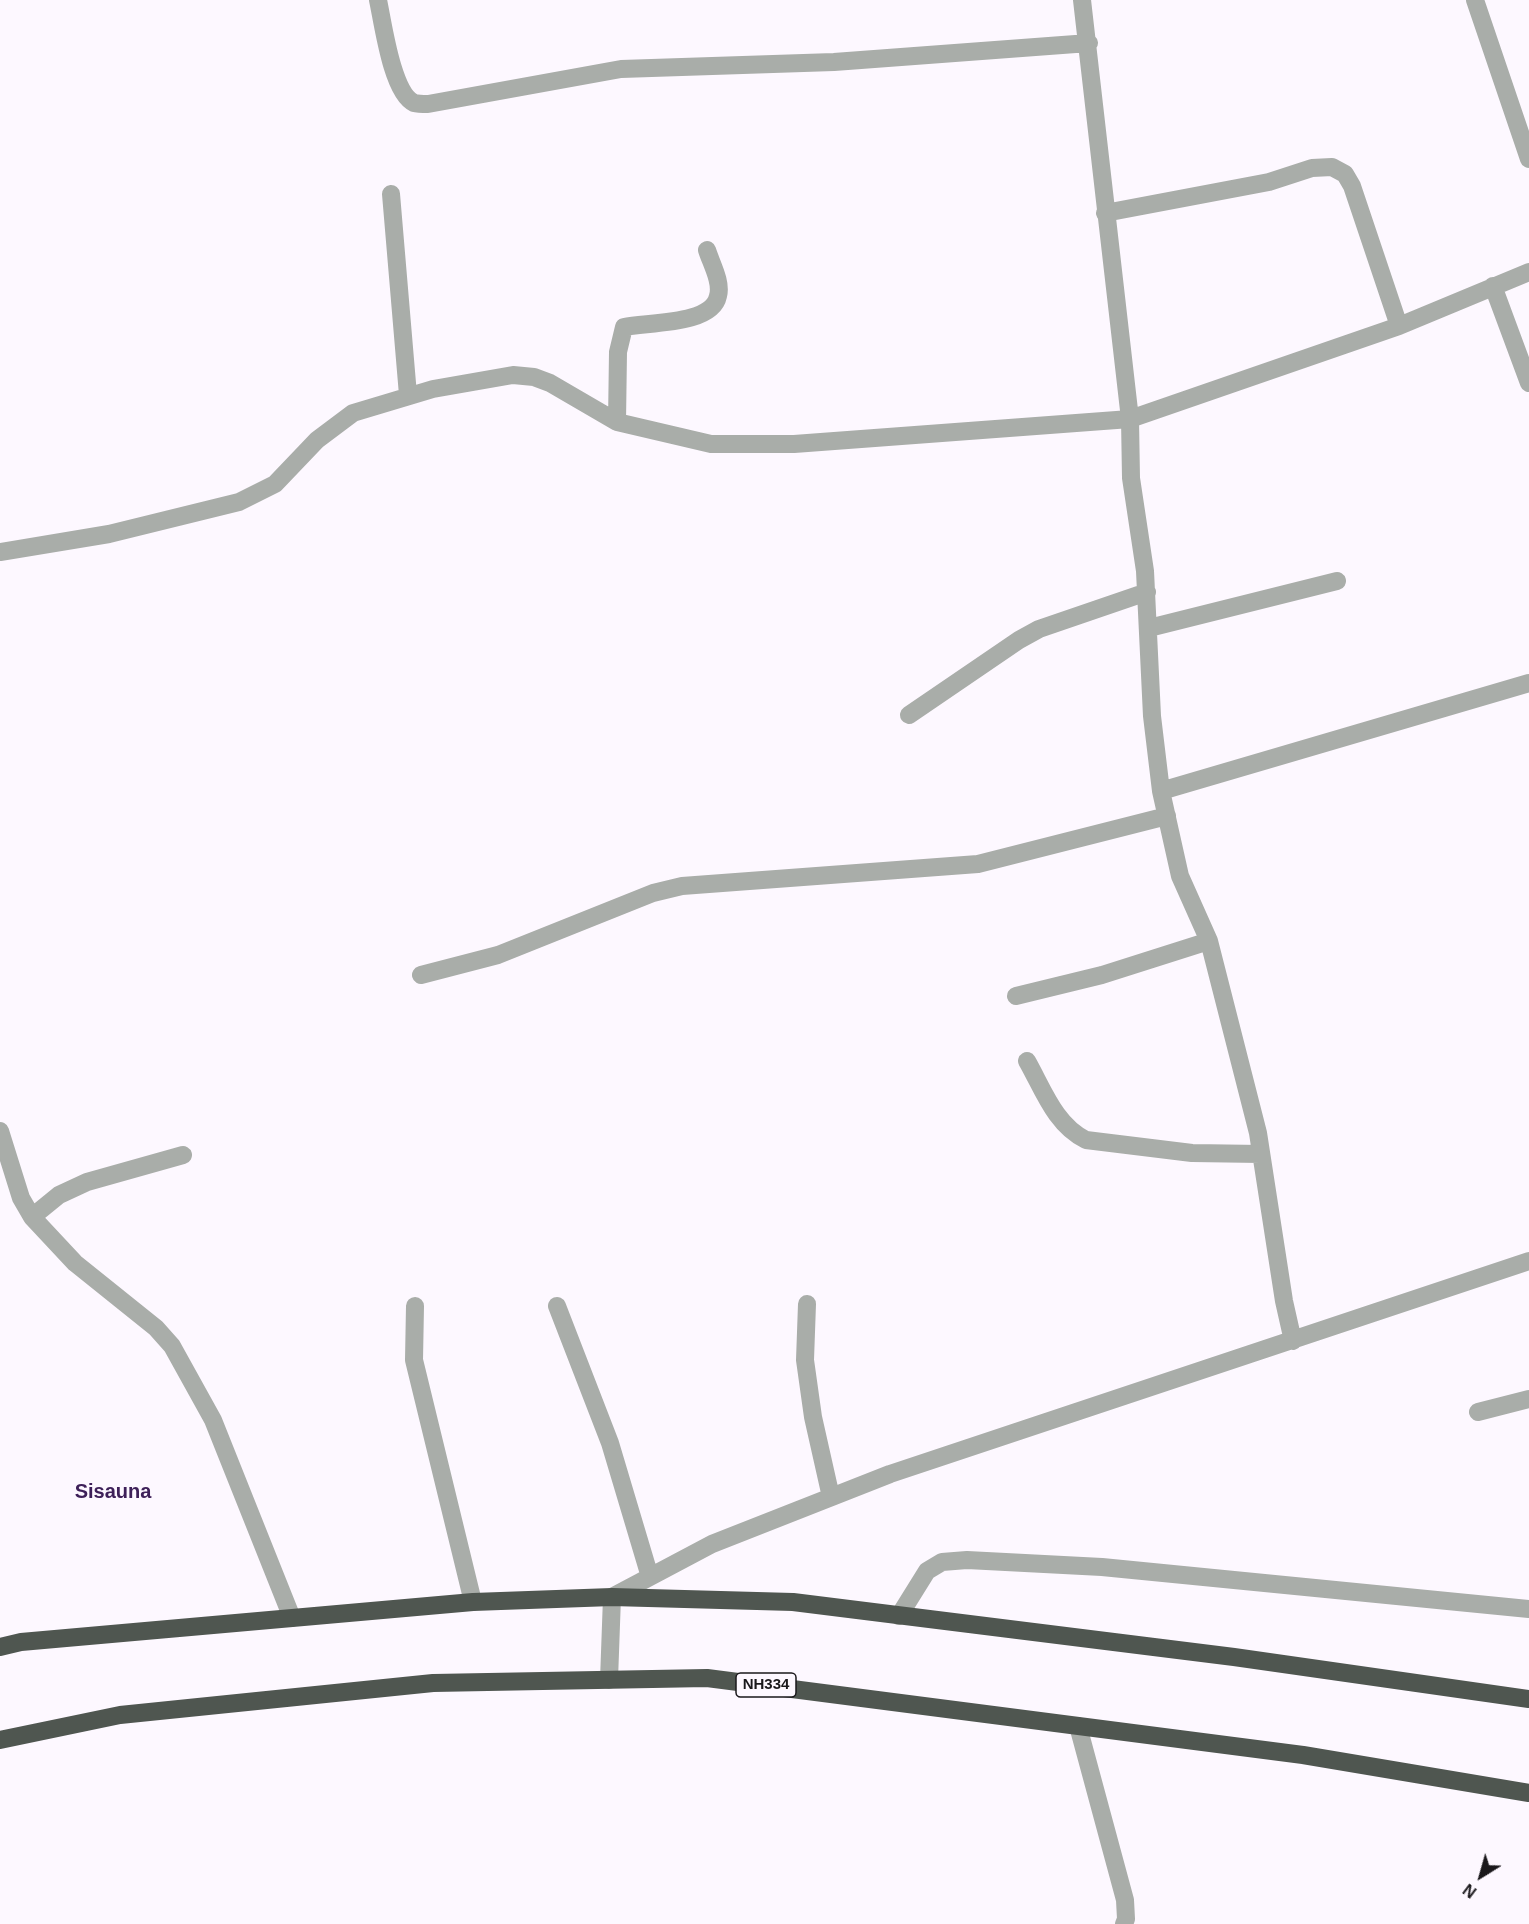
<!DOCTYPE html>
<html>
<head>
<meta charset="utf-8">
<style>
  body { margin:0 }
  #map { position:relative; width:1529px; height:1924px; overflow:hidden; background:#fdf8ff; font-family:Arial,sans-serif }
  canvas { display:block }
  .north { position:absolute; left:1451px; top:1846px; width:60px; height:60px; -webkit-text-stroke:4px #fdf8ff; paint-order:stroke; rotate:217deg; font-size:16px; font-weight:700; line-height:24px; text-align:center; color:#1a181b }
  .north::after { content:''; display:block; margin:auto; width:21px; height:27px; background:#1a181b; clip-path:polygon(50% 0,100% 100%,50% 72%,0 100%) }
</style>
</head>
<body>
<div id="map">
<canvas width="1529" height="1924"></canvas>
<div class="north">N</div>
</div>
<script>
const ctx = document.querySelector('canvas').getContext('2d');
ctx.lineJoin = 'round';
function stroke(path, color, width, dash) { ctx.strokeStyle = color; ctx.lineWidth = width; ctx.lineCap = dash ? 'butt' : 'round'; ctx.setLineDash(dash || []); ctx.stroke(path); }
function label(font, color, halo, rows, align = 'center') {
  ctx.font = font + ' Arial,sans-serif'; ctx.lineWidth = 4.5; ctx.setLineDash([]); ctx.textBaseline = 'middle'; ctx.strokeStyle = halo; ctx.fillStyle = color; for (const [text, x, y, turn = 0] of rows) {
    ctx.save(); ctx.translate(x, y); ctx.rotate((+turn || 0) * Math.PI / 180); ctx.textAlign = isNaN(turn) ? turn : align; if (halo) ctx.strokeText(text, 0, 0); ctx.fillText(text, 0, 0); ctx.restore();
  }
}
stroke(new Path2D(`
  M378,0C383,23 392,93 414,103C418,104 424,104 428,104L621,69L834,62L1089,43
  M1082,0L1130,419L1131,478L1145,571L1152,716L1161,791L1180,876L1209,941L1258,1133L1284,1301L1293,1341
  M1475,0L1529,159
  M391,194L408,395
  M1105,213L1269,182L1312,168L1332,167L1345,174L1352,186L1399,326
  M1493,286L1529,383
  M617,422L618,352L624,327C649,322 712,325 718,296C722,282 711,263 707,250
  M0,552L109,534L239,502L275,484L317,440L353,413L433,389L513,375L534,377L550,383L617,422L711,444H794L1130,419L1399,326L1529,272
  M1149,628L1337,581
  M909,715L1019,640L1039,629L1147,592
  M1161,791L1529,683
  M421,975L498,955L653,893L682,886L978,864L1167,816
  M1016,996L1102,975L1209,941
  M1027,1061C1043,1089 1055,1125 1086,1140L1192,1153L1261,1154
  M0,1131L21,1198L32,1217L75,1263L156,1328L172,1346L213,1420L292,1618
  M32,1217L59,1195L87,1182L183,1155
  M807,1304L805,1360L813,1417L831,1497
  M415,1306L414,1360L473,1602
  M557,1306L610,1443L650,1577
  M1478,1412L1529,1399
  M899,1616L927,1571L942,1562L967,1560L1102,1567L1529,1609
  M609,1680L612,1597L712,1544L890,1474L1529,1261
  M1078,1726L1125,1900L1126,1919L1124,1924`), '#a9ada9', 18);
stroke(new Path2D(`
  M0,1647L21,1642L473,1602L612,1597L793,1602L1234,1657L1529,1699
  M0,1740L120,1715L433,1683L707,1678L1303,1755L1529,1793`), '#4f5650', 18);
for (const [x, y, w] of [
  [766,1685,60]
]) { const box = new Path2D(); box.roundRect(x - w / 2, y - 12, w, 24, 4.5); ctx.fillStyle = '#fdf8ff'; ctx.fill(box); stroke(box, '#1a181b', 1.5); }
label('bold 15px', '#1a181b', null, [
  ["NH334",766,1685]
]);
label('bold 20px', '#3e2059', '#fdf8ff', [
  ["Sisauna",113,1492]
]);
</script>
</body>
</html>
